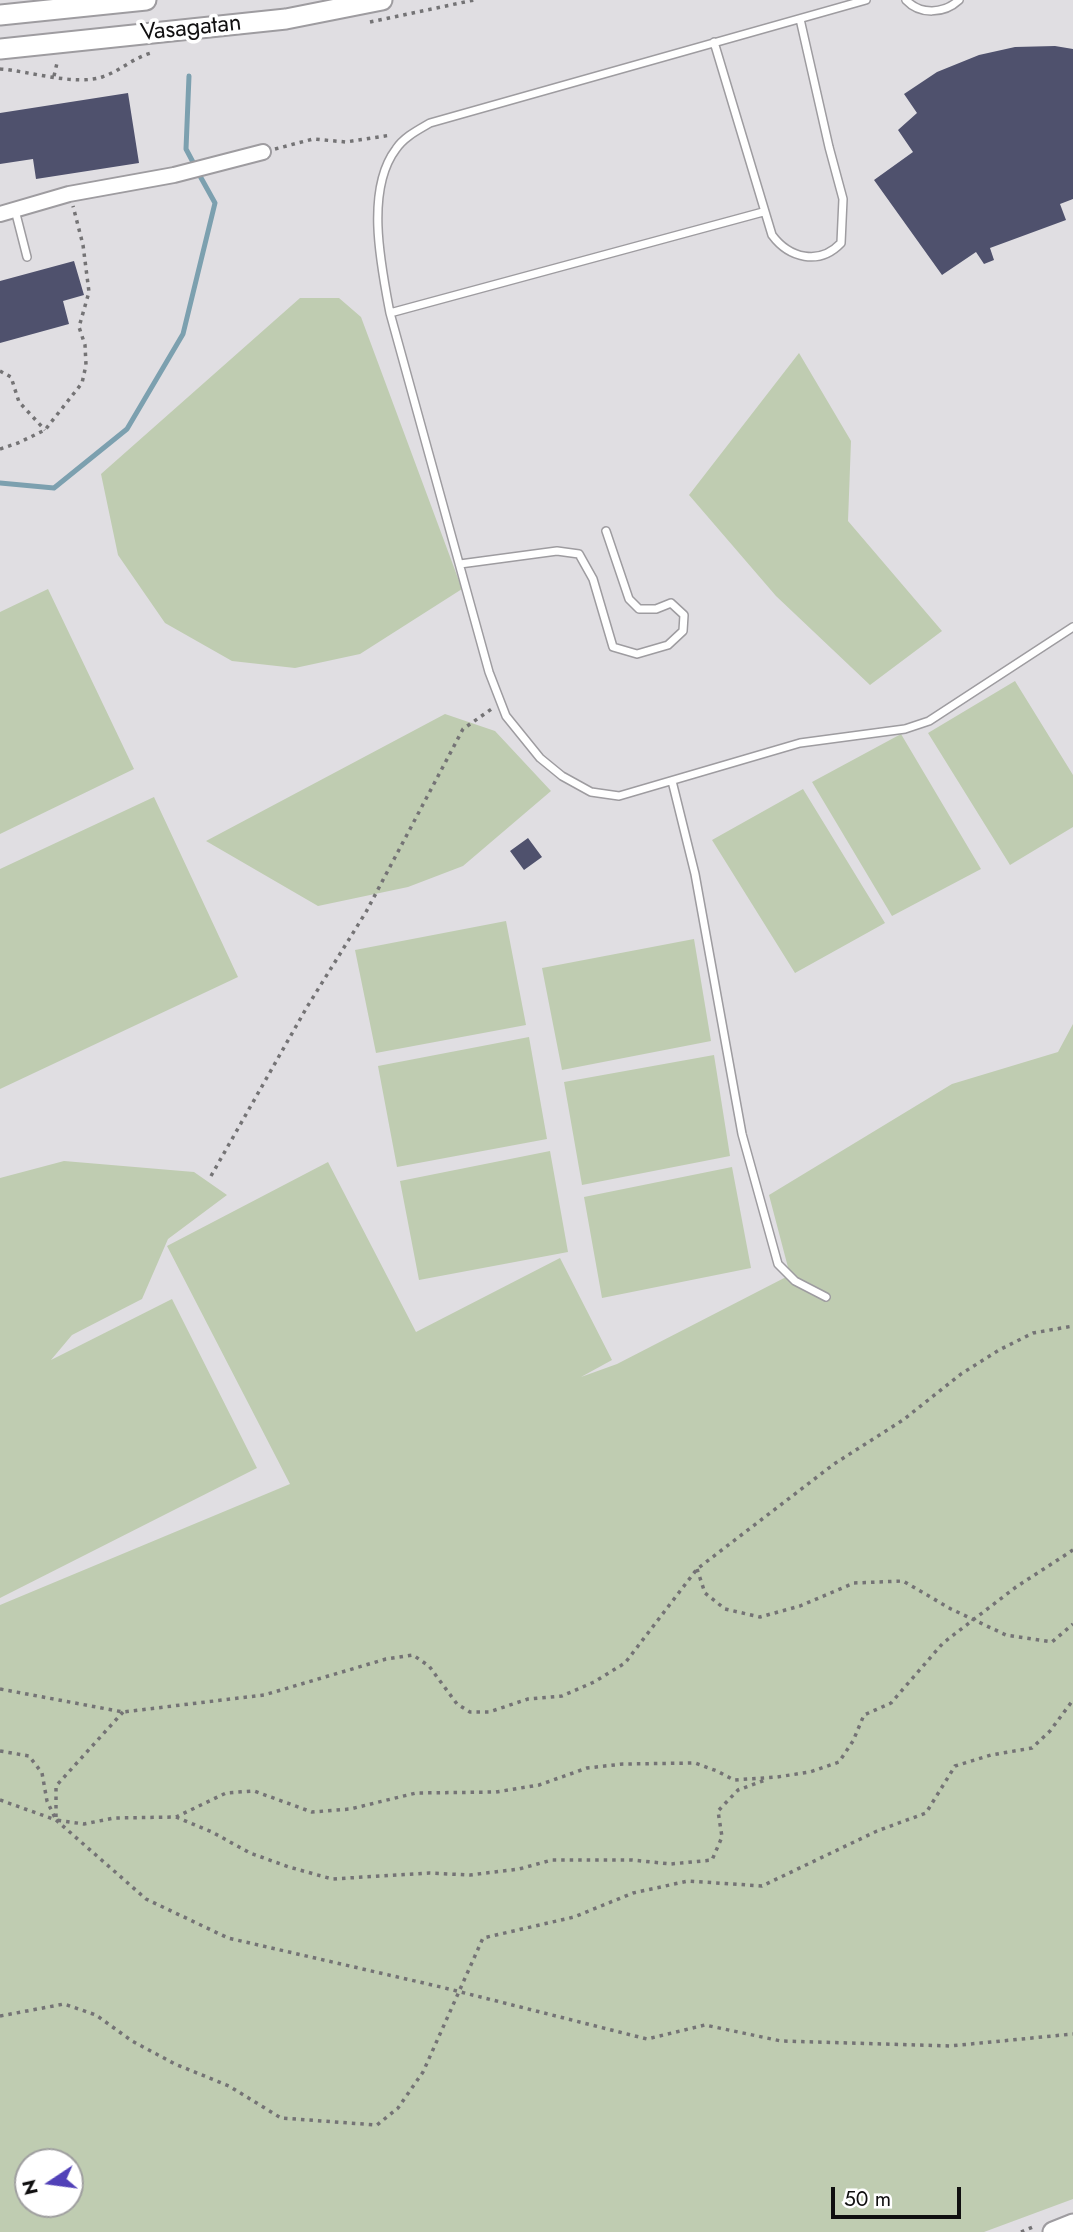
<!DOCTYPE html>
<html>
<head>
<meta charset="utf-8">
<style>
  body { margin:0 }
  #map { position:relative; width:1073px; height:2232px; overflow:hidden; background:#e0dee2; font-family:Jost,sans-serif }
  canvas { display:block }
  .north { position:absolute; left:14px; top:2148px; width:70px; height:70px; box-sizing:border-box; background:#fff; border:2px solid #9f9f9f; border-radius:50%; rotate:257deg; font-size:19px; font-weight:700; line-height:28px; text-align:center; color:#100f10 }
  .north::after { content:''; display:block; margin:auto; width:24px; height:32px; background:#5141b8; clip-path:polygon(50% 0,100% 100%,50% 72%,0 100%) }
  .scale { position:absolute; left:831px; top:2187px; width:130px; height:32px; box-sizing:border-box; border:4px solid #100f10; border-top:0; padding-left:9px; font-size:21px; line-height:24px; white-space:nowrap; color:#100f10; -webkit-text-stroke:5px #fff; paint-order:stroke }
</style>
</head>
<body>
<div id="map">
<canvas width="1073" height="2232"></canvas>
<div class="north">N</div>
<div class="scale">50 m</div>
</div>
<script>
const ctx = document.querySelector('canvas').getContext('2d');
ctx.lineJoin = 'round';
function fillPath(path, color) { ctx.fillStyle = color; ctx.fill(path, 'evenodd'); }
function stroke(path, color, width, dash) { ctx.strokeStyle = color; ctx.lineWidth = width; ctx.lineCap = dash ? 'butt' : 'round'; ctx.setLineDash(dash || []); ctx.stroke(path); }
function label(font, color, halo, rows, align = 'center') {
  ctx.font = font + ' Jost,sans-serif'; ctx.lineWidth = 7; ctx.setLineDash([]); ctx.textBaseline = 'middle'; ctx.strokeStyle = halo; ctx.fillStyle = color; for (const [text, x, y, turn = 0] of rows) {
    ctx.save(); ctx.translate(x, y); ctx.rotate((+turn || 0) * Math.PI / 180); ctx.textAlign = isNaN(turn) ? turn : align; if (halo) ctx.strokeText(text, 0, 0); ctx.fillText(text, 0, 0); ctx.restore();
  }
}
fillPath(new Path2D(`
  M300,298H339L361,317L462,589L360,654L295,668L232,661L165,623L118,555L101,474Z
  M799,353L851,441L848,521L942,631L870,685L776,596L689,495Z
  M48,589L134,769L0,834V612Z
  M1015,681L1073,775V827L1010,865L928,733Z
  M445,714L495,731L551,791L463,866L408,887L318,906L206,841Z
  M901,734L981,869L892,916L812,782Z
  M803,789L885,923L795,973L712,840Z
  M154,797L238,977L0,1089V869Z
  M506,921L526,1025L376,1053L355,950Z
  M694,939L711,1041L562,1070L542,968Z
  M1073,1024V2199L984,2232H0V1605L290,1484L167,1246L328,1162L416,1332L560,1258L612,1360L581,1377L617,1364L790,1275L769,1195L952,1084L1058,1052ZM28,2162H70V2204H28Z
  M529,1037L547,1139L397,1167L378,1066Z
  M714,1055L730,1156L582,1185L564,1082Z
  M550,1151L568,1252L419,1280L400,1181Z
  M64,1161L194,1172L227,1195L168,1239L142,1299L72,1335L51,1360L172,1299L257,1468L0,1598V1178Z
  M732,1167L751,1268L602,1298L584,1197Z`), '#bfccb1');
stroke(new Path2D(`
  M189,76L186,149L194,164
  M0,483L54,488L127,429L183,334L215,203L200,176`), '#7ca0af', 5);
fillPath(new Path2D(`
  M1055,46L1073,49V199L1060,204L1066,220L990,248L994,260L984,264L976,252L942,275L874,180L913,152L898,130L917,113L904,94L937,72L979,55L1015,47Z
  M128,93L139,163L36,179L33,159L0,164V113Z
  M74,261L84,295L63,301L69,324L0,343V281Z
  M528,838L542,857L524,870L510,851Z`), '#4f516d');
const service = new Path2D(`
  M866,0L430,123C418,130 404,137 396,149C365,190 381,266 390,313L489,672L506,716L540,758L562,776L591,792L619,796L800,743L905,729L929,721L1073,627
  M906,0C920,15 944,14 959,0
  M714,42L772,235C789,258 819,266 841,243L843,199L829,147L800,19
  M15,210L27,257
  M390,313L763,212
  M460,564L557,551L579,554L593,579L613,647L637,654L668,645L683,631L684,615L671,603L656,609H639L629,599L606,531
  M672,781L695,874L742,1134L778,1264L795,1281L826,1297`);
const minor = new Path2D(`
  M0,214L69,194L174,175L263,152`);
const tertiary = new Path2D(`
  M0,15L146,0
  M0,49L286,19L382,0
  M1053,2232L1073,2224`);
stroke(service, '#9e9ca0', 10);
stroke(minor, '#9e9ca0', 18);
stroke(tertiary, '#9e9ca0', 23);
stroke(new Path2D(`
  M370,22L474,0
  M0,69C29,71 75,86 102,77C120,71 133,58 151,53
  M54,76L57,63
  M275,149L313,139L346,142L391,135
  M0,371L11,377L19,402L45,430
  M0,449L18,443L45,430L82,383L86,365L85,345L79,327L89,292L83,245L73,206
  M211,1176L307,1007L366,912L463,729L493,708
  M697,1569L705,1593L725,1609L760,1617L800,1606L854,1583L903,1581L951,1609L1006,1635L1052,1642L1073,1624
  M0,1689L123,1712L264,1695L386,1659L413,1655L429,1666L457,1704L470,1712H489L528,1699L562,1696L594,1682L625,1663L697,1569L834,1464L903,1420L961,1374L999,1350L1033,1333L1073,1326
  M0,1751L29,1756L42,1773L47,1801L56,1820L84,1824L114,1818L176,1817L226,1793L254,1791L312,1812L350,1809L416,1793L496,1792L539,1785L587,1768L623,1764L695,1763L717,1771L734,1780L777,1777L810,1772L839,1762L853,1741L864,1715L891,1703L943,1643L1016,1587L1073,1550
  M0,1800L56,1820L146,1899L228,1938L441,1987L647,2039L705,2025L781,2041L950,2046L1073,2034
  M56,1817V1786L123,1712
  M176,1817L212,1832L250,1853L289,1867L332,1879L429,1873L470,1875L519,1869L552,1860H632L671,1864L712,1860L722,1837L718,1811L738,1790L768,1779
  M0,2016L64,2004L96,2015L132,2041L175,2064L229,2086L281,2118L377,2125L398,2108L423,2072L483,1938L574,1917L633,1893L688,1881L762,1886L877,1831L926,1813L955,1766L991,1755L1032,1748L1050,1731L1073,1700
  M1021,2232L1035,2226`), '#747375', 3.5, [3.5, 5]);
stroke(service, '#fff', 7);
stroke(minor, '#fff', 14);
stroke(tertiary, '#fff', 19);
label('24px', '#100f10', '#fff', [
  ["Vasagatan",191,29,-6]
]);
</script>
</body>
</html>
